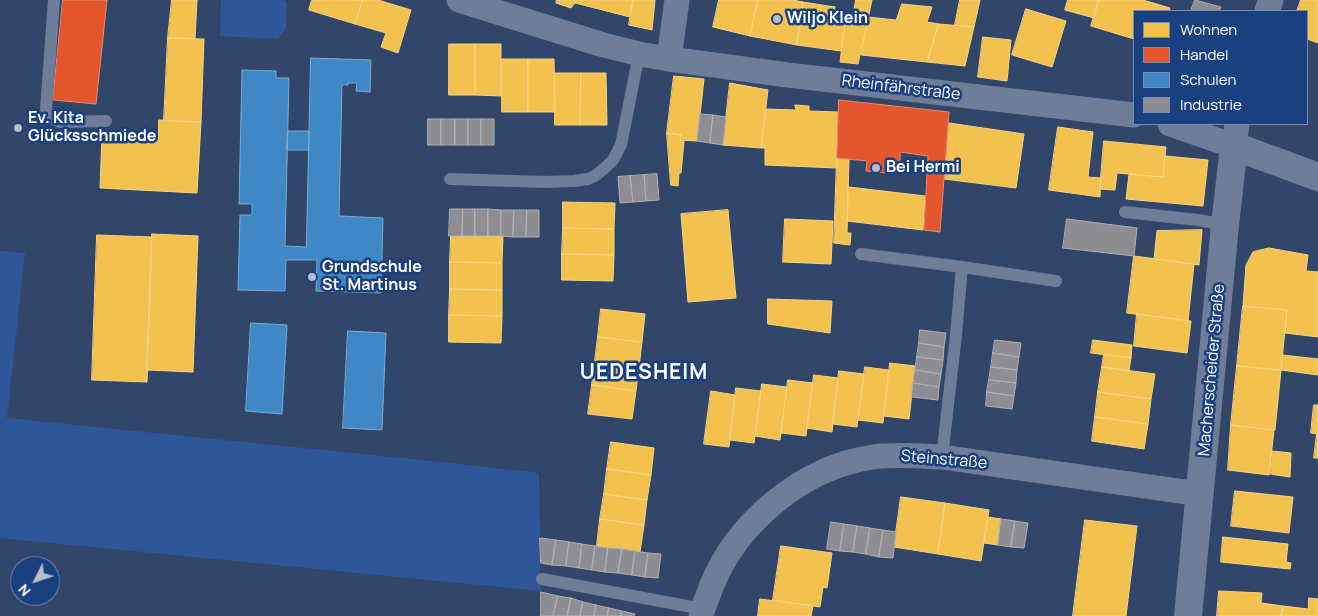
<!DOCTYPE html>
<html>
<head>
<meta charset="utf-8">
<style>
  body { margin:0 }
  #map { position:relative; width:1318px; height:616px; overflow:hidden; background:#324669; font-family:Manrope,sans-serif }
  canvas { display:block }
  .legend { position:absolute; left:1133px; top:10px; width:175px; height:115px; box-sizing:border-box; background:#1b4080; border:1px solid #768cb3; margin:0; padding:6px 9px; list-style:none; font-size:15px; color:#fff }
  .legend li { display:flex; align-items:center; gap:10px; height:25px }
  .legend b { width:25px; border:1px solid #768cb3 }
  .north { position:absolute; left:10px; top:556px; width:50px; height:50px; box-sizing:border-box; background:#1b4080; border:1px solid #768cb3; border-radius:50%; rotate:229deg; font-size:14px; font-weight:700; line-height:20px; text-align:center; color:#fff }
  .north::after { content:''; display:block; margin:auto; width:18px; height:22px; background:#b7beca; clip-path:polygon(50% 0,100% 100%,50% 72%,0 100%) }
</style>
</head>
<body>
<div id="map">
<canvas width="1318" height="616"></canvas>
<ul class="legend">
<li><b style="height:14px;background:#f2c14e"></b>Wohnen</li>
<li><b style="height:14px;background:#e4572e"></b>Handel</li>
<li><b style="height:14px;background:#3f88c5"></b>Schulen</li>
<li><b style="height:14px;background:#8d8d92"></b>Industrie</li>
</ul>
<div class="north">N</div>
</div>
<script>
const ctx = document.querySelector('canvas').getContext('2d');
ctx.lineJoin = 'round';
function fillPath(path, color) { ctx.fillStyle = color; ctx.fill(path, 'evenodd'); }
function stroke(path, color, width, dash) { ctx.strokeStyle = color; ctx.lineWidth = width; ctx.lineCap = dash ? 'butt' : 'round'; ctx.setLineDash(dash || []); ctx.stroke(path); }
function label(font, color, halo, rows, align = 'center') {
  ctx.font = font + ' Manrope,sans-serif'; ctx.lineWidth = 5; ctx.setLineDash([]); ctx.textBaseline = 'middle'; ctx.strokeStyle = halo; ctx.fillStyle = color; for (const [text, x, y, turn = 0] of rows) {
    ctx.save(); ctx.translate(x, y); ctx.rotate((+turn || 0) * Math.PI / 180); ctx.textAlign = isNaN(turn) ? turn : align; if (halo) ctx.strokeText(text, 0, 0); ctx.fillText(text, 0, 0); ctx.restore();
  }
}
fillPath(new Path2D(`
  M221,0H284L287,3L286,29L278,39L220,36Z
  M0,251L25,253L7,418L422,460L539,473L541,591L0,538Z`), '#2f5698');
const homes = new Path2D(`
  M172,0H197L195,39L168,38Z
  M312,0H363L355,24L309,10Z
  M363,0H378L411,10L398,53L381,47L386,33L355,24Z
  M557,0H577L571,8L556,3Z
  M577,0H633L630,17L575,3Z
  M633,0H655L652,30L629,25Z
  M719,0H758L750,36L713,27Z
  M758,0H793L803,2L797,45L750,36Z
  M856,0H872L858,64L840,62L845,22L851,23Z
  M960,0H980L974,27L955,25Z
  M1068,0H1099L1094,18L1065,10Z
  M1099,0H1143L1170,8L1169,11H1134V39L1091,26Z
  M1301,0H1318V43L1307,39V11H1297Z
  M803,2L835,7L834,16L846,17L841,51L797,45Z
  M902,4L932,7L927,22L939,24L927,62L861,55L868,17L896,20Z
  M1026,9L1066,21L1052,67L1012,55Z
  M939,24L974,27L965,66L927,62Z
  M983,37L1011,40L1007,81L978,77Z
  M168,38L204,39L201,122L164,121Z
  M449,44H475V95H449Z
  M475,44H501V96L475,95Z
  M502,59H528V112H502Z
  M528,59H554L555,112H528Z
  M555,73H581L580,125H555Z
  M581,73H606L607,125H580Z
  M674,76L704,79L697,141L680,140L681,135L667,133Z
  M730,83L768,90L761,148L723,145Z
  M795,105L809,106V111L838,112L837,168L765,165V148H761L766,109L796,110Z
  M159,120L201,122L197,193L100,188L102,136L158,139Z
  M949,123L1024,134L1016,188L944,179Z
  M1058,127L1093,132L1088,177L1101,178L1100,197L1049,190Z
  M667,133L681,135L680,140L684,141L681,173H679L678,186L671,185Z
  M1104,141L1166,147L1163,177L1117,173L1115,190L1100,189Z
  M1165,156L1208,160L1203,206L1126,199L1129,174L1163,177Z
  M837,158L849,159L847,233H851L850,245L834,243Z
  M849,187L925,196L923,230L847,221L848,187Z
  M563,202L615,203L614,229L563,228Z
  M728,210L736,298L688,302L681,214Z
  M785,219L833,221L831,264L783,262Z
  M563,228L614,229V255L562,254Z
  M1202,230L1199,265L1154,259L1157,231Z
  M152,234L198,236L193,372L147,370Z
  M97,235L152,237L147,382L92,380Z
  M451,236H503L502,263L450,262Z
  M1269,248L1308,255L1306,271L1318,272V337L1285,333L1287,310L1243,306L1246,265L1253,252Z
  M562,254L614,255L613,281L562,280Z
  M1134,256L1194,264L1188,321L1127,313Z
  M450,262L502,263V290L450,289Z
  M450,289L502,290V316L449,315Z
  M768,299L832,301L830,333L768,324Z
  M1243,306L1287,310L1281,370L1237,366Z
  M601,309L645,314L642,342L598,337Z
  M1137,314L1191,321L1187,353L1134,346Z
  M449,315L502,316L501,343L449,342Z
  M598,337L642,342L639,367L595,361Z
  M1093,340L1132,345L1131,358L1091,353Z
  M1104,354L1131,358L1129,371L1102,367Z
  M1283,355L1318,359V375L1281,370Z
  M595,361L639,367L636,391L592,385Z
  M890,363L915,366L909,419L884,416Z
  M1237,366L1281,370L1275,430L1231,425Z
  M865,367L889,370L883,423L858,420Z
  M1102,367L1155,374L1151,399L1098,392Z
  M839,371L864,374L857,427L833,424Z
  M814,375L838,378L832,432L807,428Z
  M788,380L813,383L806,436L781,433Z
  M762,384L787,387L780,440L755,436Z
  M592,385L636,391L632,419L588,414Z
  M736,388L761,391L754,443L730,440Z
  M711,391L735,395L729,447L704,444Z
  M1098,392L1151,399L1148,424L1095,417Z
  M1314,405H1318V434L1311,433Z
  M1095,417L1148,424L1144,449L1092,441Z
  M1231,425L1274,430L1269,475L1228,470Z
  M1317,434H1318V458H1314Z
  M611,442L654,448L651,475L607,469Z
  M1272,451L1291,453L1290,477L1270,474Z
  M607,469L651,475L647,500L604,494Z
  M1235,491L1293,497L1289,533L1231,526Z
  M604,494L647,500L644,525L600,519Z
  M901,497L945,503L938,554L894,547Z
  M945,503L989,510L981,561L938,554Z
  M988,517L1001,519L998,545L984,543Z
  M600,519L644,525L640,552L597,546Z
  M1085,520L1137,526L1126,616H1073Z
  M1223,537L1288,544L1286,562L1291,563L1290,569L1221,562Z
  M781,546L832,553L827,588L823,587L820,607L773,600Z
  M1219,591L1262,593L1261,603L1283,606L1281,616H1217Z
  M1309,598L1318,599V616H1281L1283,606L1308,609Z
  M760,599L813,606L811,616H758Z`);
fillPath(homes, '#f2c14e');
stroke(homes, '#f6d483', 1);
const shops = new Path2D(`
  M63,0H107L96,104L53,100Z
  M839,100L949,112L940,232L924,230L928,156L900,152V165L886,163L885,173L866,171L867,161L837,158Z`);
fillPath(shops, '#e4572e');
stroke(shops, '#ec896d', 1);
const schools = new Path2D(`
  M311,58L371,60L370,92L356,91L357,83H348V85H342L339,216L383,218L381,293L316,291L317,260H286L285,291L238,290L240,215H252V204H239L242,70L276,71V78H289L285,246L306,247Z
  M288,131H309V150H287Z
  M251,323L287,325L282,414L246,411Z
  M348,331L386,333L382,430L343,428Z`);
fillPath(schools, '#3f88c5');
stroke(schools, '#79acd6', 1);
const industry = new Path2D(`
  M1195,0L1221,7L1219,11H1191Z
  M700,114L713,115L710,143L697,141Z
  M713,115L726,117L723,145L710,143Z
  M428,119H441V145H428Z
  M441,119H455V145H441Z
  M455,119H468V145H455Z
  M468,119H481V145H468Z
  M481,119H494V145H481Z
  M657,174L659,200L646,201L644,175Z
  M644,175L646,201L633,202L630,176Z
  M630,176L633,202L620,203L618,177Z
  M450,209H463L462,236H449Z
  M463,209H475V236H462Z
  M475,209H488V236H475Z
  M488,209L501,210V236H488Z
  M501,210H514L513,237L501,236Z
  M514,210H527L526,237H513Z
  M527,210H539V237H526Z
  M1067,219L1137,228L1134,256L1063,248Z
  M920,330L946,333L944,347L919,343Z
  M995,340L1021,343L1019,357L993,353Z
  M919,343L944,347L943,360L917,357Z
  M993,353L1019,357L1017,370L991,367Z
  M917,357L943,360L941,374L915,370Z
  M991,367L1017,370L1016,383L989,380Z
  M915,370L941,374L939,387L913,383Z
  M989,380L1016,383L1014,396L987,392Z
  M913,383L939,387L938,400L912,397Z
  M987,392L1014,396L1012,409L986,406Z
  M1001,519L1015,521L1011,547L998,545Z
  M1015,521L1028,523L1024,548L1011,547Z
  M831,522L844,524L840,551L827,549Z
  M844,524L857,526L853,552L840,551Z
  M857,526L870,528L866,554L853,552Z
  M870,528L883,530L879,557L866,554Z
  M883,530L896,532L893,558L879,557Z
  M540,538L556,540L552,565L541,563Z
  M556,540L569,542L566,566L552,565Z
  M569,542L582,544L579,568L566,566Z
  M582,544L595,546L592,570L579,568Z
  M595,546L608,548L605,572L592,570Z
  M608,548L622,549L618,573L605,572Z
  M622,549L635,551L632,575L618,573Z
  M635,551L648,553L645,577L632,575Z
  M648,553L661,554L658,578L645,577Z
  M541,592L558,596L553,616H541Z
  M558,596L571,598L567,616H553Z
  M571,598L583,602L580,616H567Z
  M583,602L596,605L594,616H580Z
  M596,605L609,608L607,616H594Z
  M609,608L622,611L621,616H607Z
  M622,611L635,614L634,616H621Z`);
fillPath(industry, '#8d8d92');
stroke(industry, '#afafb3', 1);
stroke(new Path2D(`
  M54,0L46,109L52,119L60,122L106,121
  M450,179L545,182L574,181L588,179L595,176L607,166L613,160L621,145L639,54
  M1125,212L1198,220L1225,225
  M861,254L962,267L956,335L942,457
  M962,267L1056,281
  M542,579L703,609`), '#6e7d98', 12);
stroke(new Path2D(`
  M459,0L600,44L639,54L669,59L788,75L1134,115
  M1267,11L1271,0
  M669,59L677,0
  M1170,124L1234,146L1237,124
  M701,616C703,606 708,597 711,587C737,522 803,467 873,457C896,454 919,456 942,457L1200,494`), '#6e7d98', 25);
stroke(new Path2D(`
  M1188,616L1225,225L1234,146L1318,177`), '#6e7d98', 28);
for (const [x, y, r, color] of [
  [777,19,5,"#b7beca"],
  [18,128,5,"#b7beca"],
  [876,168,5,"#b7beca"],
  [312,277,5,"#b7beca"]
]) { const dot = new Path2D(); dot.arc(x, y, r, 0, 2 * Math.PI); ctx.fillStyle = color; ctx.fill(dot); stroke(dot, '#1b4080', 2); }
label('bold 16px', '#fff', '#1b4080', [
  ["Wiljo Klein",787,19],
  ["Ev. Kita",28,119],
  ["Glücksschmiede",28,137],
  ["Bei Hermi",886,168],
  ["Grundschule",322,268],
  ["St. Martinus",322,286]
], 'left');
label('16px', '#fff', '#1b4080', [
  ["Rheinfährstraße",901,88,7],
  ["Macherscheider Straße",1212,370,-85],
  ["Steinstraße",944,460,5]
]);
ctx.letterSpacing = '1px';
label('bold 21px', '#fff', '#1b4080', [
  ["UEDESHEIM",644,373]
]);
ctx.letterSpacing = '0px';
</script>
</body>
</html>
